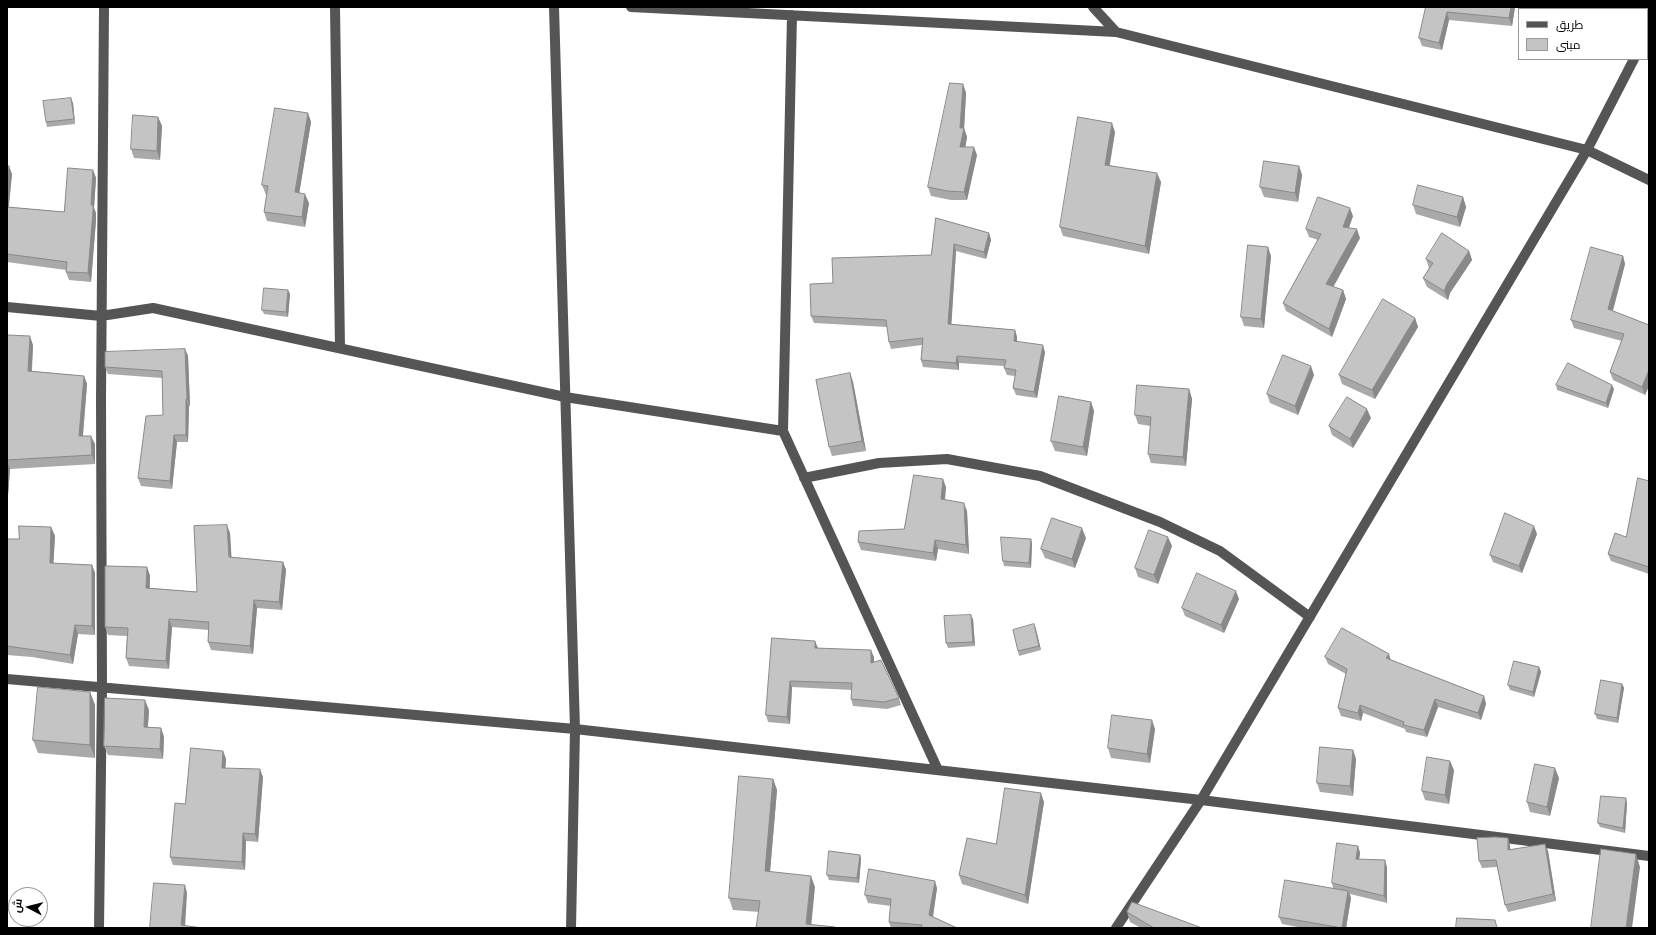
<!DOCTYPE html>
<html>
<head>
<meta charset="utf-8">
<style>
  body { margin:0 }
  #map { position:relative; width:1656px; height:935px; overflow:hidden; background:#fff; font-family:Barlow,Cairo,sans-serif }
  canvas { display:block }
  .frame { position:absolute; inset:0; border:8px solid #000; pointer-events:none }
  .legend { position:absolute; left:1518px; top:8px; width:130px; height:52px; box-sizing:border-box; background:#fff; border:1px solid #999; margin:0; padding:5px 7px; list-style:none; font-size:12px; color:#000 }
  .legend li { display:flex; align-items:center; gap:8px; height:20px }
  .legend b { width:20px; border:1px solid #999 }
  .north { position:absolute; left:8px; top:887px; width:40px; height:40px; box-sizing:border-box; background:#fff; border:1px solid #999; border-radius:50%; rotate:277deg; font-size:11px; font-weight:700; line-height:16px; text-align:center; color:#000 }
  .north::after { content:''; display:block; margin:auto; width:14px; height:18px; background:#000; clip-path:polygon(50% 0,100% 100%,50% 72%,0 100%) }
</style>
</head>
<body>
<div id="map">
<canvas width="1656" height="935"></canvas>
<div class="frame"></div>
<ul class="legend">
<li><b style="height:5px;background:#555"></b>طريق</li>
<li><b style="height:11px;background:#c4c4c4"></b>مبنى</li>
</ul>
<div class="north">ش</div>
</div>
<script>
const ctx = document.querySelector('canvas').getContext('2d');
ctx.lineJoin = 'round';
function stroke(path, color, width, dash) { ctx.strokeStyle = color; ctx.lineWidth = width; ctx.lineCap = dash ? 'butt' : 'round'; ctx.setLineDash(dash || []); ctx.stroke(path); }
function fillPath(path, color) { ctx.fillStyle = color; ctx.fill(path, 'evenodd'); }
stroke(new Path2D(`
  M335,7L340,348
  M554,7L575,729L571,928
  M631,7L1116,32
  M1093,7L1116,32L1587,150L1649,180
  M792,15L783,431L938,770
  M1647,34L1649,30
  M7,307L101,316L153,308L565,397L783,431
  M804,478L879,463L947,459L1040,476L1160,522L1220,551L1310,617
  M7,679L575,729L1201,800L1649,856
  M99,928L102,688L101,398L104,7
  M1116,928L1201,800L1587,150L1634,59`), '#555', 10);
fillPath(new Path2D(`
  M1426,7H1515L1512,26L1449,20L1442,50L1422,46L1419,38Z
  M1588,7H1613L1612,9H1593Z
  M963,84L966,93L964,128L967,137L965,147L977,155L967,200H951L931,196L928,187Z
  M73,103L75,124L47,127L46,122Z
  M308,113L311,122L299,193L309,203L305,227L267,221L264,212L267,195H266L262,185Z
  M158,117L162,126L160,160L134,158L131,149Z
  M1115,132L1110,165L1161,182L1149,254L1063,236L1060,227Z
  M7,166L12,174L9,207L64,212L93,170L96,178L94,208L96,213V220L91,282L69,280L66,272V270L7,262Z
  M1299,166L1302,175L1298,202L1264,197L1260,187Z
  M1463,197L1466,207L1460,227L1416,214L1413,205Z
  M1353,216L1349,228L1360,238L1333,287L1343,290L1346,299L1332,337L1286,311L1283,303L1318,240L1309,237L1306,229Z
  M936,218L989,233L991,240L986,259L956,251L951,324L1015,330L1017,337V342L1045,352L1037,398L1016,395L1013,388L1015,376L1007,375L1004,368V366L959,363V370L923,367L921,360L922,345L891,349L889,342L887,327L814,323L811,316L833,283L931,255Z
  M1469,251L1472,260L1450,293L1448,300L1427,287L1423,278L1429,268L1426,259Z
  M1271,256L1264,328L1244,326L1241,317Z
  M1623,256L1625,264L1613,311L1649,325V386L1645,395L1613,380L1610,372L1622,341L1574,328L1571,320Z
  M288,290L290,294L288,317L264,314L262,310Z
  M1415,318L1418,327L1375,399L1342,384L1339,375Z
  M7,335L33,345L32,371L84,376L87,384L83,436L95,444V464L10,469L7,509Z
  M185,349L188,356L190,406H189L188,442H177L172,489L141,486L138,478L163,415L162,378L108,374L105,367Z
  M850,373L853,382L866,451L832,456L829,447Z
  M1314,375L1298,415L1270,403L1267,394Z
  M1556,385L1614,389L1608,408L1557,390Z
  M1189,389L1192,399L1186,466L1151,463L1148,454L1151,426L1138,424L1135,415Z
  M1091,402L1094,411L1087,456L1055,451L1051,441Z
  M1371,418L1353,448L1332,435L1329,426Z
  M1649,481V574L1611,561L1608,554L1626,537Z
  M946,487L945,499L967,511L969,554L938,549L936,561L861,550L858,542L904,529Z
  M51,527L55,536L53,563L92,565L95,573V635L78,634L73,664L32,657L7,655V539H19Z
  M230,533L231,557L283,562L286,570L282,610L257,608L253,654L211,650L208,642L209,630L172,627L169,669L129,666L126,658L127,636L108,635L105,627L147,567L150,576V588L197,592Z
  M1537,534L1522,573L1493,562L1490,555Z
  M1086,538L1075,568L1045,558L1041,549Z
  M1031,539L1032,544L1031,568L1004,566L1003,561Z
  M1172,546L1158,584L1138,577L1135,568Z
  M1239,599L1224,633L1185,616L1182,608Z
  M973,619L975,646L948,648L946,643Z
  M1034,624L1041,650L1019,656L1018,651Z
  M772,638L818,648L874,657V662L899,698L901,705L887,709L853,706L851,699L852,690L792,687L790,724L768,722L766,715Z
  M1325,657L1391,660L1484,696L1486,704L1481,720L1438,707L1427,737L1406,732L1405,729L1363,713L1361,721L1341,716L1338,708L1346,674L1328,664Z
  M1539,667L1541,672L1534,697L1510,690L1508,685Z
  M1622,684L1624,688L1618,723L1597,719L1595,714Z
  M90,692L95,705V758L38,753L33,740Z
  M149,710L148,727L161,728L164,737L163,759L108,755L104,746Z
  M1155,729L1150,763L1111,758L1108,748Z
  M1353,750L1356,759L1353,796L1320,792L1317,783Z
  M223,751L226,759L225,769L263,777L258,842L246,841L245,870L173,865L170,857L185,804Z
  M1454,770L1449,804L1425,800L1422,791Z
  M1559,778L1550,816L1530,812L1527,802Z
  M773,779L777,790L770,872L815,887L756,928L759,912L733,910L729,898Z
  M1044,802L1028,904L962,884L959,875L996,844Z
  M1627,803L1625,833L1600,827L1598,823Z
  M1508,838L1510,845V849L1548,851L1556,901L1508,912L1505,905L1497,867L1482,868L1479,861Z
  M1358,846L1360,853L1359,859L1387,867V903L1350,894L1351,898L1346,928H1303L1282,924L1279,917L1333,888L1332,883Z
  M860,855L861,859L859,883L829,880L827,875Z
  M937,888L933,917L957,928H891L889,922L891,906L868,903L865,895Z
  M1127,912L1202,928H1141L1130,922Z`), '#a9a9a9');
fillPath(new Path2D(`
  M1511,7H1515L1512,26L1509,18Z
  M1609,7H1613L1612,9H1609Z
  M1447,12L1449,20L1442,50L1439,43Z
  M963,84L966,93L964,131V128L967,137L964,156L960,147V128Z
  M71,98L73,103L75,124L74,119Z
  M308,113L311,122L298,201L295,192Z
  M158,117L162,126L160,160L157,151Z
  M1112,123L1115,132L1108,173L1105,165Z
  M974,147L977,155L967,200L964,192Z
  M9,166L12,174L8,211L7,207V190Z
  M1299,166L1302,175L1298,202L1295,193Z
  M93,170L96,178L94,208L96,213V220L91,282L88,273L91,205Z
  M1157,173L1161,182L1149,254L1145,246Z
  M305,194L309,203L305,227L302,217Z
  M1463,197L1466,207L1460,227L1457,217Z
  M1350,208L1353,216L1346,235L1343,227Z
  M1357,229L1360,238L1330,293L1326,284Z
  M989,233L991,240L986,259L984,252Z
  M954,244L956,251L951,331L948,324Z
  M1268,247L1271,256L1264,328L1261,319Z
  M1469,251L1472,260L1450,293L1448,300L1444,291L1447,284Z
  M1623,256L1625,264L1611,317L1608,309Z
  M288,290L290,294L288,317L286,312Z
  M1343,290L1346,299L1332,337L1329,329Z
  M1415,318L1418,327L1375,399L1372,390Z
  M1015,330L1017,337V348L1014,341Z
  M30,336L33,345L31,380L28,371Z
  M1043,345L1045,352L1037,398L1034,392Z
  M185,349L188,356L190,406L187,399Z
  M957,356L959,363V370L956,363Z
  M1311,366L1314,375L1298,415L1295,406Z
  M1649,370V386L1645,395L1642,387Z
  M850,373L853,382L866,451L862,441Z
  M84,376L87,384L82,444L79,436Z
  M1612,385L1614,389L1608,408L1606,403Z
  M1189,389L1192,399L1186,466L1183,457Z
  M186,399L189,406L188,442L186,435Z
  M1091,402L1094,411L1087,456L1083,447Z
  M1367,409L1371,418L1353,448L1350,439Z
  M174,435L177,442L172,489L170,481Z
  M91,436L95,444V464L92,455Z
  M7,461L10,469L7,509Z
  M943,479L946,487L944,507L941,499Z
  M964,503L967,511L969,554L966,545Z
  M227,525L230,533L232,565L229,557Z
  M1534,526L1537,534L1522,573L1519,566Z
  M51,527L55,536L53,572L50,563Z
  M1082,528L1086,538L1075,568L1072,559Z
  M1168,537L1172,546L1158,584L1154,575Z
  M1031,539L1032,544L1031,568L1029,563Z
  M935,540L938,549L936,561L933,553Z
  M283,562L286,570L282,610L279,602Z
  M92,565L95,573V635L92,626Z
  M147,567L150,576L149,596L146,588Z
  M1236,591L1239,599L1224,633L1221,625Z
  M254,600L257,608L253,654L250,646Z
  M971,615L973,619L975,646L973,642Z
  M169,619L172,627L169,669L166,661Z
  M1034,624L1036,629L1041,650L1039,646Z
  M75,625L78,634L73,664L70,655Z
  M815,641L818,648H815Z
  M871,650L874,657V670L871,663Z
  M1389,654L1391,661L1386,658Z
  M1539,667L1541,672L1534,697L1533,692Z
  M790,681L792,687L790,724L787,717Z
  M1622,684L1624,688L1618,723L1617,718Z
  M90,692L95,705V758L90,745Z
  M1484,696L1486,704L1481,720L1478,713Z
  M1435,699L1438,707L1427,737L1424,730Z
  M145,700L149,710L147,736L144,727Z
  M1360,705L1363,713L1361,721L1358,713Z
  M1152,720L1155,729L1150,763L1147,754Z
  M161,728L164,737L163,759L160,749Z
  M1353,750L1356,759L1353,796L1350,786Z
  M223,751L226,759L225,776L222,768Z
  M1450,761L1454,770L1449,804L1445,795Z
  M1555,768L1559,778L1550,816L1547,807Z
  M260,769L263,777L258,842L255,834Z
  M773,779L777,790L769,883L765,871Z
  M1041,793L1044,802L1028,904L1025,895Z
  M1626,798L1627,803L1625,833L1623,828Z
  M243,833L246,841L245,870L242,862Z
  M1508,838L1510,845L1511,857L1508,850Z
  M1545,844L1548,851L1556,901L1553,894Z
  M1358,846L1360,853L1358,866L1356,859Z
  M1636,854L1640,867L1632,928H1626Z
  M860,855L861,859L859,883L857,878Z
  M1385,860L1387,867V903L1384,896Z
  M811,876L815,887L811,928L806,924Z
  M935,881L937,888L932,922L929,915Z
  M185,885L187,893L185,928L181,925Z
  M1348,891L1351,898L1346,928H1342Z`), '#898989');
const building = new Path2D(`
  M1426,7H1511L1509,18L1447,12L1439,43L1419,38Z
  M1597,7H1609V9H1602Z
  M950,83L963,84L960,128H964L960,147H974L964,192L947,191L928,187Z
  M71,98L74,119L46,122L43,101Z
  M275,108L308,113L295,192L305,194L302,217L264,212L268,186L262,185Z
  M133,115L158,117L157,151L131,149Z
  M1078,117L1112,123L1105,165L1157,173L1145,246L1060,227Z
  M1264,161L1299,166L1295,193L1260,187Z
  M7,166H9L7,190Z
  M68,168L93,170L91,205H93V211L88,273L66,272L67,262L7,254V207L64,212Z
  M1418,185L1463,197L1457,217L1413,205Z
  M1318,197L1350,208L1343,227L1357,229L1326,284L1343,290L1329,329L1283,303L1321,234L1306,229Z
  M936,218L989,233L984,252L954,244L948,324L1015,330L1014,341L1043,345L1034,392L1013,388L1016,370L1004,368L1006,360L957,356L956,363L921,360L923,338L889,342L886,320L811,316L810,284L833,283L832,258L931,255Z
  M1442,233L1469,251L1447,284L1444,291L1423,278L1433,263L1426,259Z
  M1248,245L1268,247L1261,319L1241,317Z
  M1591,247L1623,256L1608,309L1649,325V370L1642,387L1610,372L1624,334L1571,320Z
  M264,288L288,290L286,312L262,310Z
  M1383,299L1415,318L1372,390L1339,375Z
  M7,335L30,336L28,371L84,376L79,436H91L92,455L7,460Z
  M185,349L187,399H186V435H174L170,481L138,478L146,416L163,415L162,371L105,367V352Z
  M1283,355L1311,366L1295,406L1267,394Z
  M1568,363L1612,385L1606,403L1556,385Z
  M850,373L862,441L829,447L816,380Z
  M1137,385L1189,389L1183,457L1148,454L1151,417L1135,415Z
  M1059,396L1091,402L1083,447L1051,441Z
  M1347,397L1367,409L1350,439L1329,426Z
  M914,475L943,479L941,499L964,503L966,545L935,540L933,553L858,542L859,531L904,529Z
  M1638,478L1649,481V567L1608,554L1615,533L1626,537Z
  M1505,513L1534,526L1519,566L1490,555Z
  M1052,518L1082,528L1072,559L1041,549Z
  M227,525L229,557L283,562L279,602L254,600L250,646L208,642L209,622L169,619L166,661L126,658L128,628L105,627V566L147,567L146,588L197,592L194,526Z
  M19,526L51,527L50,563L92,565V626L75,625L70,655L7,646V539H19Z
  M1149,530L1168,537L1154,575L1135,568Z
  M1001,537L1031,539L1029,563L1003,561Z
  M1197,573L1236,591L1221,625L1182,608Z
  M971,615L973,642L946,643L944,616Z
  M1034,624L1039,646L1018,651L1013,630Z
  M1342,628L1389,654L1386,658L1484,696L1478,713L1435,699L1424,730L1403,725L1404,722L1360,705L1358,713L1338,708L1347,669L1325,657Z
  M772,638L815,641V648L871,650V663L881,660L899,698L884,702L851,699L852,683L790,681L787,717L766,715Z
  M1514,661L1539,667L1533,692L1508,685Z
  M1601,680L1622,684L1617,718L1595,714Z
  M38,687L90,692V745L33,740Z
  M105,698L145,700L144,727L161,728L160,749L104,746Z
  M1112,715L1152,720L1147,754L1108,748Z
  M1320,747L1353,750L1350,786L1317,783Z
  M191,748L223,751L222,768L260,769L255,834L243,833L242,862L170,857L175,803L185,804Z
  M1427,757L1450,761L1445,795L1422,791Z
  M1535,764L1555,768L1547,807L1527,802Z
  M739,776L773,779L765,871L811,876L806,924L835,927V928H756L760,901L729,898Z
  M1005,788L1041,793L1025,895L959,875L967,838L996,844Z
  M1601,796L1626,798L1623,828L1598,823Z
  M1496,837L1508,838V850L1545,844L1553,894L1505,905L1496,860L1479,861L1477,838Z
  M1337,843L1358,846L1356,859L1385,860L1384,896L1332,883Z
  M1601,849L1636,854L1626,928H1591Z
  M829,851L860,855L857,878L827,875Z
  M869,869L935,881L929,915L957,928H921L922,925L889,922L891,899L865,895Z
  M1285,880L1348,891L1342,928L1279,917Z
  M154,883L185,885L181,925L202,928H150Z
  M1132,902L1202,928H1154L1127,912Z
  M1457,918L1495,920L1497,928H1456Z`);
fillPath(building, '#c4c4c4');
stroke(building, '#898989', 1);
</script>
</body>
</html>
